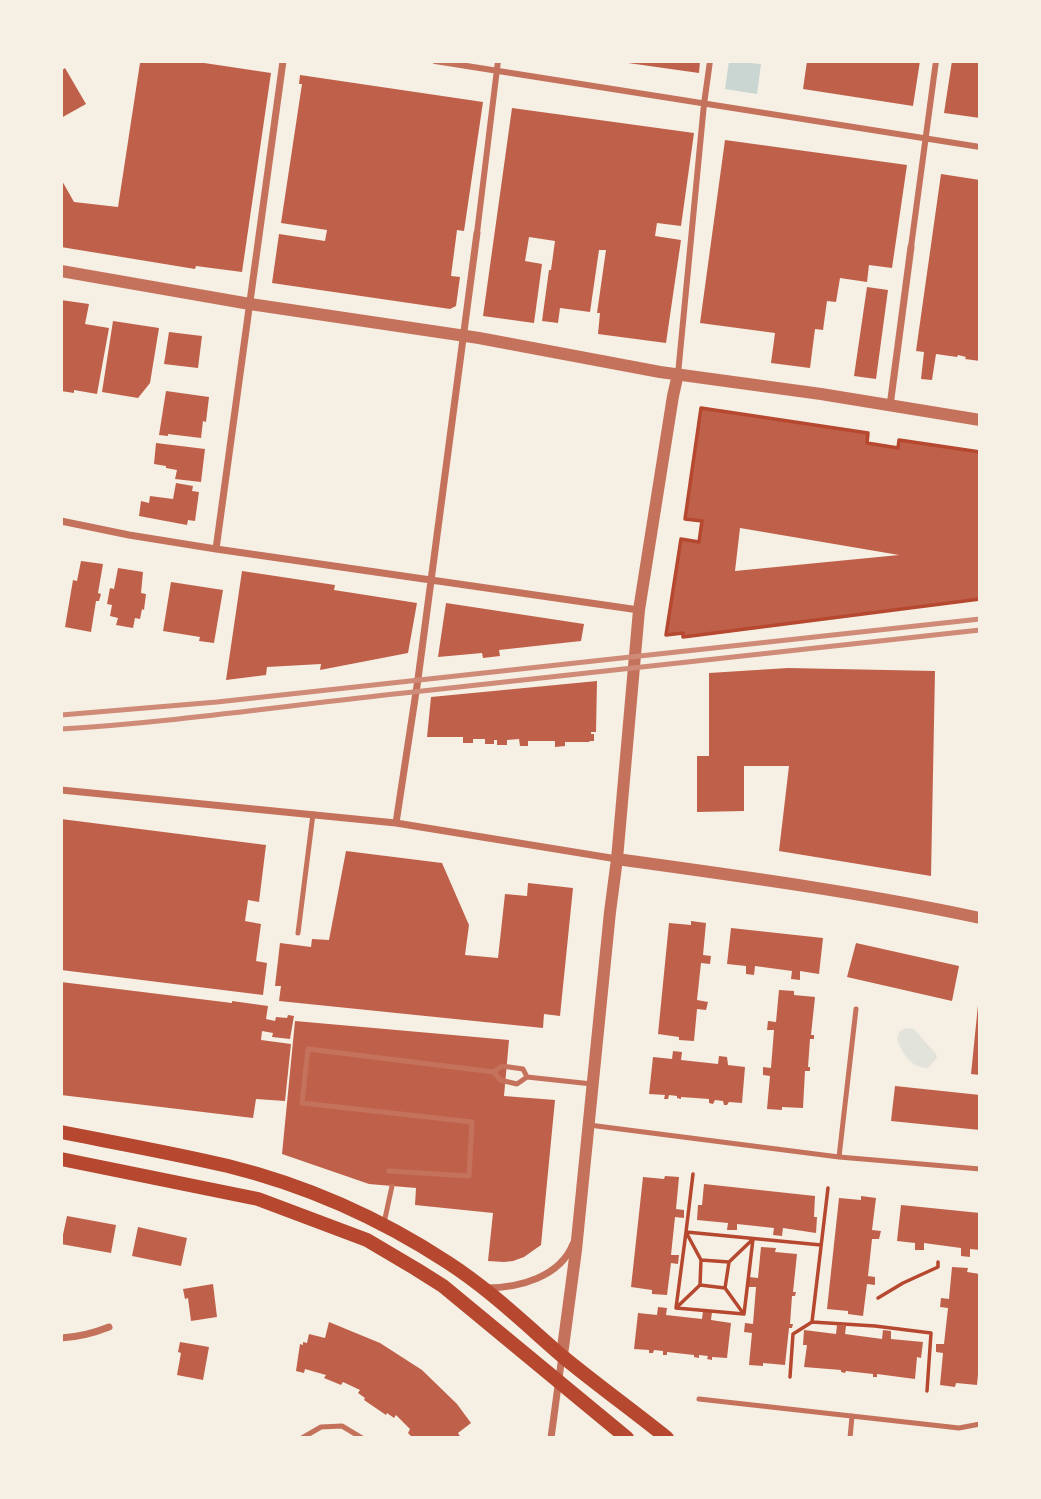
<!DOCTYPE html>
<html>
<head>
<meta charset="utf-8">
<style>
  body { margin:0 }
  #map { position:relative; width:1041px; height:1499px; overflow:hidden; background:#f6efe4; font-family:Roboto,sans-serif }
  canvas { display:block }
  .frame { position:absolute; inset:0; border:63px solid #f6efe4; pointer-events:none }
</style>
</head>
<body>
<div id="map">
<canvas width="1041" height="1499"></canvas>
<div class="frame"></div>
</div>
<script>
const ctx = document.querySelector('canvas').getContext('2d');
ctx.lineJoin = 'round';
function fillPath(path, color) { ctx.fillStyle = color; ctx.fill(path, 'evenodd'); }
function stroke(path, color, width, dash) { ctx.strokeStyle = color; ctx.lineWidth = width; ctx.lineCap = dash ? 'butt' : 'round'; ctx.setLineDash(dash || []); ctx.stroke(path); }
fillPath(new Path2D(`
  M906,1028L914,1029L936,1054L937,1058L928,1068C912,1069 901,1053 897,1038L900,1031Z`), '#e2e4dc');
fillPath(new Path2D(`
  M729,61L761,64L757,94L725,89Z`), '#c9d6d2');
fillPath(new Path2D(`
  M161,61H191L271,73L242,272L196,266L195,269L61,247V179L74,202L118,207L140,63Z
  M628,61H700L699,73L628,63Z
  M807,61H920L913,106L803,89Z
  M952,61H980V118L944,113Z
  M65,68L86,104L61,118V71Z
  M300,75L483,102L464,231L457,230L451,276L460,277L456,306L450,309L272,283L279,234L325,241L327,230L281,223L302,84H299Z
  M512,108L694,133L681,226L657,223L655,236L681,240L666,343L598,334L600,313H597L606,250H599L590,312L560,308L558,323L542,321L549,270H551L555,241L529,237L525,261L542,264L534,323L483,316Z
  M725,140L907,165L892,268L869,265L867,282L840,278L836,302L827,301L823,330L815,329L810,368L771,363L775,333L700,323Z
  M941,174L980,180V361L965,359L966,357L958,355L957,357L936,354L932,380L921,379L924,352L916,351Z
  M867,287L888,290L876,379L854,376Z
  M61,300L89,304L85,324L109,328L97,394L74,390V393L61,391Z
  M113,321L159,328L150,383L138,398L102,392Z
  M169,332L202,336L198,368L164,364Z
  M166,391L209,397L206,422L203,421L201,438L168,434V436L159,435Z
  M701,408L868,433L867,443L898,448L899,440L980,452V599L683,637V633L666,635L681,539L699,542L702,521L685,519ZM740,528L899,555L735,571Z
  M156,443L205,449L201,482L175,479L177,470L166,468V466L154,464Z
  M176,483L193,486L192,491L199,492L195,521L188,520L187,525L139,516L141,501L149,503L150,496L173,499Z
  M81,561L103,564L98,593L101,594L99,601H96L91,632L65,627L73,580L77,581Z
  M118,568L143,572L141,593L146,594L144,610L142,609L140,619L135,618L133,628L116,625L118,618L110,616L112,605L107,604L110,588L114,589Z
  M242,571L335,585L334,590L417,603L408,653L320,670L321,664L267,667L266,675L226,680Z
  M171,582L223,590L214,643L199,641L200,637L163,631Z
  M446,603L584,624L581,641L499,650L500,656L483,658L482,653L438,657Z
  M788,668L935,671L931,876L779,851L789,766H744V811L697,812V756H709V673Z
  M597,681L596,732H591V734H594V741H590L589,742H565V746L555,747V741H528V746H520L519,739L507,740V745H497V740H494V744H485V739H473V743H463V737H427L431,697Z
  M61,819L266,845L259,902L248,900L245,921L261,924L256,961L267,963L263,995L61,970Z
  M346,851L442,863L469,925L465,955L498,958L505,894L527,896L528,883L573,888L560,1016L544,1014L543,1028L279,1001L281,986H275L280,943L311,947L312,939L329,940Z
  M691,921L706,923L703,955L711,956L710,964L701,963L697,1000L708,1002L706,1010L697,1009L694,1041L679,1040V1037L658,1034L669,923L691,925Z
  M731,928L823,938L819,974L800,971V980L791,979L792,971L755,966L754,975L746,974V966L727,964Z
  M856,943L959,966L952,1001L847,977Z
  M61,982L232,1003V1001L268,1006L266,1019L275,1021L276,1017L287,1018L288,1015L294,1016L290,1039L272,1037L273,1033L262,1031L261,1040L291,1044L285,1101L256,1099L253,1118L61,1095Z
  M779,990L794,991V995L815,997L811,1035H814V1039H810L808,1067H810V1071H805L803,1108L782,1107V1110L767,1109L770,1076L763,1075V1067L771,1068L774,1030H767L768,1021L776,1022Z
  M978,1005H980V1075L971,1074Z
  M295,1021L509,1040L504,1096L555,1100L541,1245L524,1257L513,1261L504,1262L488,1261L493,1213L415,1205L416,1188L369,1184L282,1154Z
  M673,1051L682,1052L681,1060L718,1064L719,1056L727,1057L728,1065L745,1067L742,1103L729,1102L727,1105H724L723,1101L715,1100L713,1104L709,1103V1099L681,1097V1099L677,1098V1096L669,1095L668,1099H664L665,1095L649,1094L653,1057L672,1059Z
  M895,1086L980,1095V1130L891,1121Z
  M665,1176L679,1177L676,1209L684,1210V1218L675,1217L671,1255H679L678,1264L671,1263L667,1295L652,1294V1290L631,1287L643,1177L664,1179Z
  M704,1184L815,1196L814,1217H817L816,1233L783,1228L782,1236L773,1235L774,1228L737,1224V1230H727L728,1223L697,1220L698,1205H702Z
  M861,1196L876,1198L872,1230L881,1231L879,1239H872L868,1276L875,1277V1285L867,1284L863,1316L848,1314V1311L827,1309L839,1198L861,1200Z
  M901,1205L980,1213V1250L970,1249V1257L961,1256V1248L924,1243V1250H915V1243L897,1241Z
  M67,1216L116,1225L111,1253L61,1244Z
  M138,1227L187,1238L181,1266L132,1256Z
  M761,1247L776,1248L775,1252L797,1254L793,1292H796L795,1296H792L790,1324H793L792,1328H789L785,1365L763,1363V1366L749,1365L752,1333L744,1332L745,1323L753,1324L756,1287H749V1277L758,1278Z
  M952,1267L968,1268L967,1272L980,1274V1353L977,1385L956,1383L955,1387L940,1385L943,1353L936,1352V1344H944L948,1308L940,1307L941,1298L949,1299Z
  M213,1284L217,1317L191,1321L188,1298L185,1299L183,1289Z
  M658,1307L667,1308L666,1315L702,1319L703,1311L712,1312L711,1320L731,1323L727,1358L712,1357V1360L707,1359L708,1356L699,1355V1358L694,1357V1355L667,1352V1355H663V1351L654,1350L653,1353H649V1350L634,1349L638,1313L657,1315Z
  M329,1322L380,1343L422,1370L457,1404L471,1423L458,1433L461,1438H413L408,1433L410,1429L396,1415L394,1418L387,1413L386,1415L364,1400L365,1398L358,1393L360,1390L343,1382L341,1385L324,1378L326,1375L305,1369L304,1373L296,1371L300,1344L303,1345V1342L307,1343L309,1334L325,1338Z
  M837,1325L846,1326L845,1334L882,1339L883,1330L891,1331V1339L923,1342L921,1358L917,1357L915,1379L877,1374V1377H873V1374L846,1371L845,1373L841,1372V1370L804,1367L807,1345H803L804,1330L836,1334Z
  M180,1342L209,1347L203,1380L177,1375L181,1353L178,1352Z`), '#bf614a');
stroke(new Path2D(`
  M980,452L899,440L898,448L867,443L868,433L701,408L685,519L702,521L699,542L681,539L666,635L683,633V637L980,599
  M693,1174L686,1232L821,1245
  M686,1232L676,1308L744,1314L753,1239
  M687,1234L701,1260
  M729,1262L725,1288L743,1313
  M700,1285L725,1288
  M878,1298L903,1283L938,1267V1262
  M676,1308L700,1285L701,1260L729,1262L752,1240
  M812,1322L828,1188
  M790,1377L793,1334L812,1322L875,1326L931,1333L927,1391`), '#b5482f', 3.5);
stroke(new Path2D(`
  M298,933L313,814
  M494,1072L500,1080L517,1084L527,1077L592,1084
  M589,1125L839,1157L980,1169
  M839,1157L856,1009
  M389,1171L469,1176L472,1122L302,1103L308,1049L494,1072L502,1066L523,1069L527,1077
  M384,1223L392,1186
  M699,1399L959,1428L980,1424
  M302,1438L321,1427L342,1426L362,1438
  M850,1438L852,1416`), '#c5725c', 5);
stroke(new Path2D(`
  M435,61L980,147
  M477,233L498,61
  M911,247L936,61
  M678,374L704,104L710,61`), '#c5725c', 6);
stroke(new Path2D(`
  M890,406L911,247
  M61,521L129,535L216,549L639,610
  M216,549L283,61
  M61,790L396,823L617,859
  M396,823L418,679L477,233
  M486,1288C519,1288 560,1277 573,1244
  M61,1338C78,1337 94,1333 109,1327
  M551,1438L562,1356`), '#c5725c', 7);
stroke(new Path2D(`
  M61,271L250,304L479,338L660,372L821,394L980,420
  M617,859C739,876 860,892 980,918
  M562,1355L576,1250L610,912L617,859L639,610L673,396L678,374`), '#c5725c', 12);
stroke(new Path2D(`
  M61,1132C117,1143 173,1153 228,1166C305,1185 381,1219 447,1262C489,1289 524,1323 562,1356C596,1384 632,1410 667,1438
  M61,1159L258,1199L367,1240L416,1269L443,1286L627,1438`), '#b5482f', 14);
stroke(new Path2D(`
  M61,715L217,702L980,619
  M61,729C176,722 290,705 404,693C596,673 788,652 980,630`), '#cf8b77', 5);
</script>
</body>
</html>
